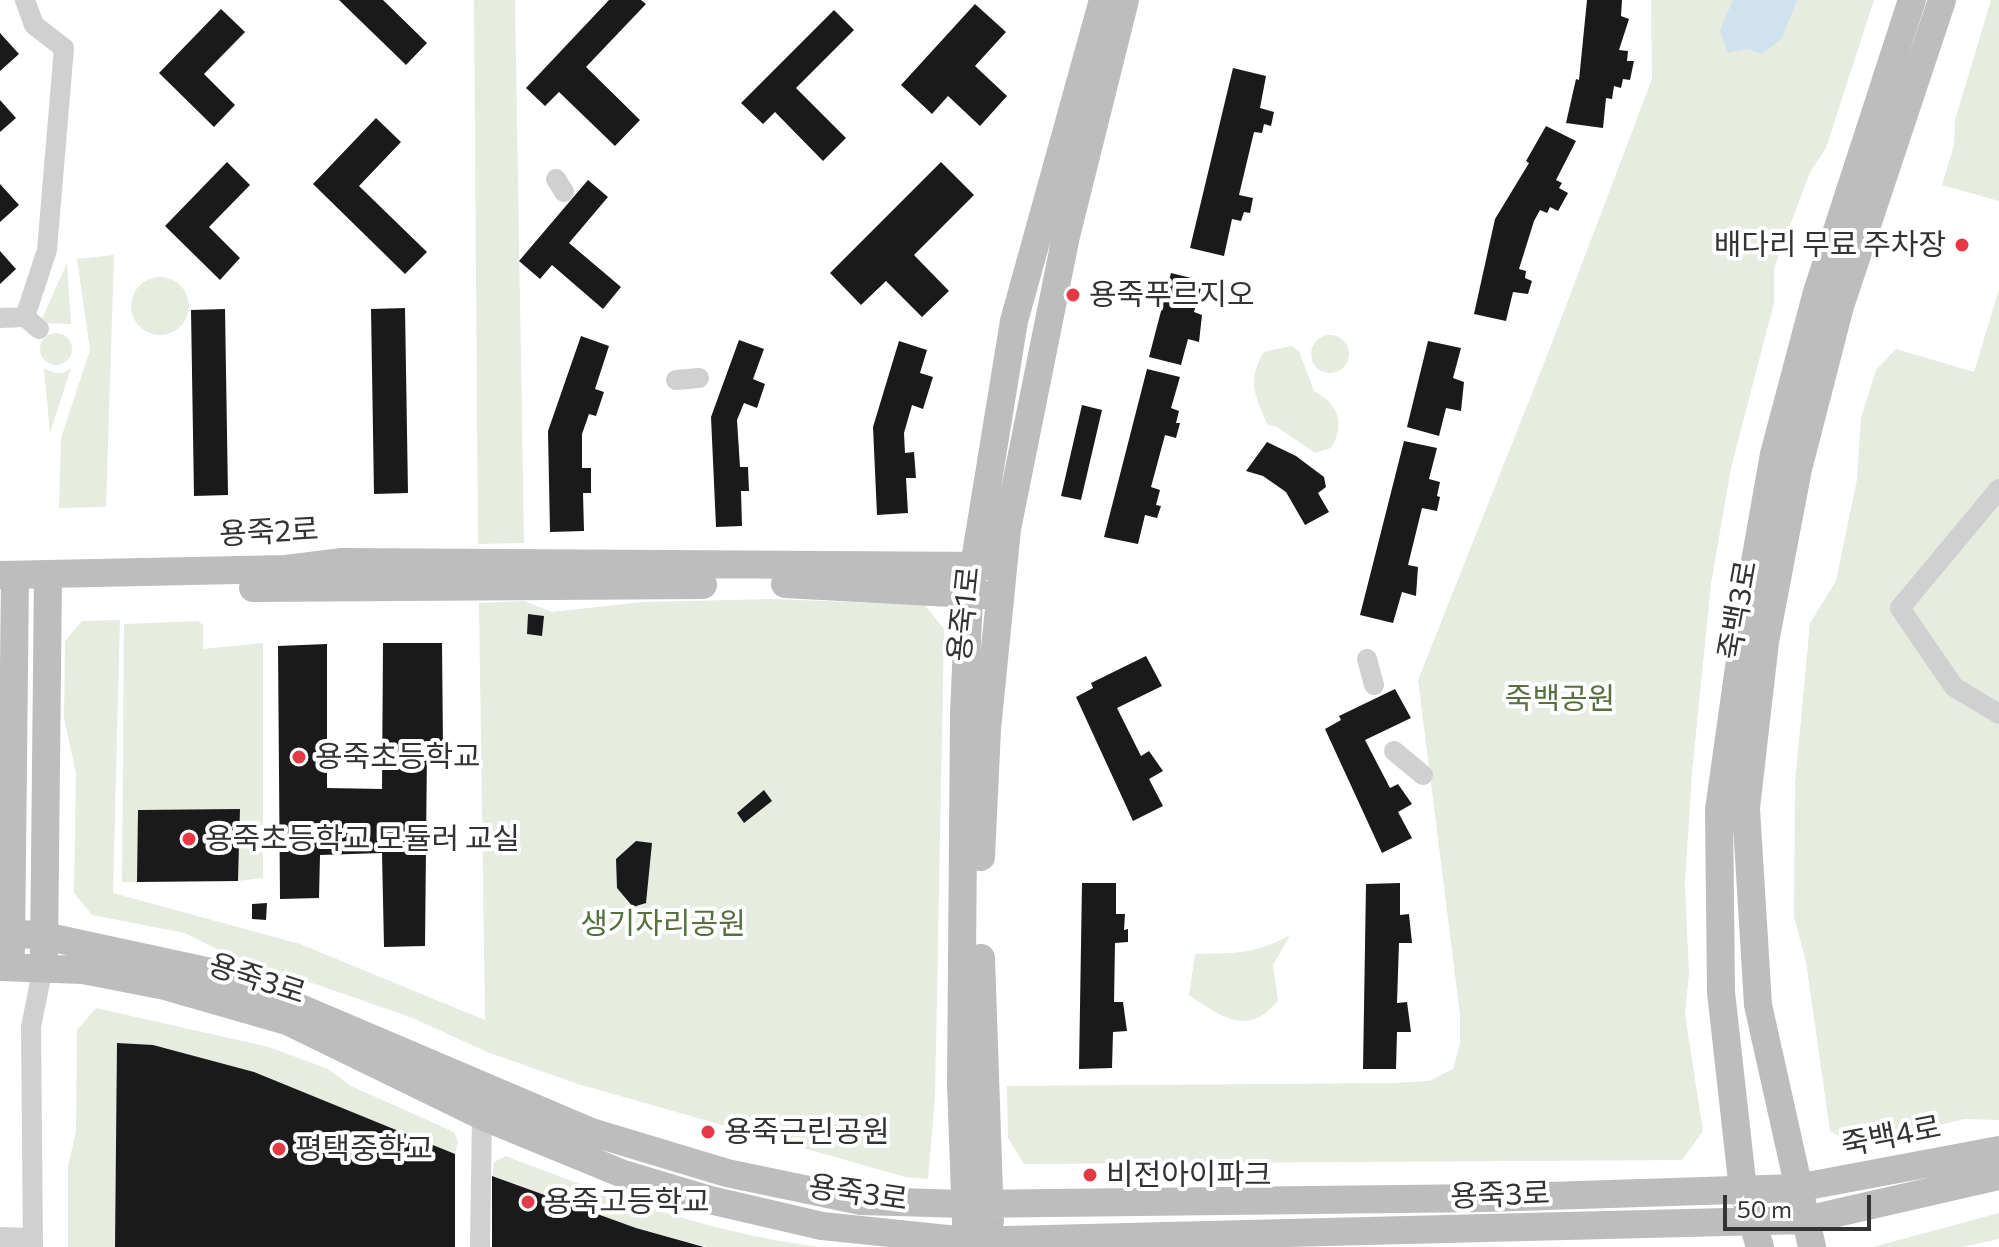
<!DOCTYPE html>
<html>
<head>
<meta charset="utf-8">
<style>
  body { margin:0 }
  #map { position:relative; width:1999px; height:1247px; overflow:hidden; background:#fff; font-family:Commissioner,sans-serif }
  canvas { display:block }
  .scale { position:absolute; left:1723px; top:1195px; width:148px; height:36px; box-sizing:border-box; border:4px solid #333; border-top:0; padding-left:10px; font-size:24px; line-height:28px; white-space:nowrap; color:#333; -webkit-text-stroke:6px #fff; paint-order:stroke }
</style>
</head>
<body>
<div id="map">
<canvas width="1999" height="1247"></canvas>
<div class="scale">50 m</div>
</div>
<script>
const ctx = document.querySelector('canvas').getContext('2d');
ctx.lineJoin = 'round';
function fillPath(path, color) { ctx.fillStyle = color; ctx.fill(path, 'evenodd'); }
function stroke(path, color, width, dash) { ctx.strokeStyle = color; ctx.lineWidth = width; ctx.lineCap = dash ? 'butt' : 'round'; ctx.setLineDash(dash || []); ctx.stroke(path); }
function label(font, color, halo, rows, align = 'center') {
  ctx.font = font + ' Commissioner,"Noto Sans KR",sans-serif'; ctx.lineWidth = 8; ctx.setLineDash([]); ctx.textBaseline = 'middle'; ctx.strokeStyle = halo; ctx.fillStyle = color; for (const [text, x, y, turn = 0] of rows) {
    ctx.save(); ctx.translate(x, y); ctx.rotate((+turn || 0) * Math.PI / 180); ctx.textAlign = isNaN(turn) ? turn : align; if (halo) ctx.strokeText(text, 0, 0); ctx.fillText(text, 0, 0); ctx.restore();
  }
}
fillPath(new Path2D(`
  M474,0H515L524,543L478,544Z
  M1651,0H1874L1826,148L1810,172L1774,269V303L1731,468L1711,584L1692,772L1685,883L1689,974L1685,1014L1703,1131L1682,1160L1024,1164L1008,1138L1007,1086L1394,1083L1429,1081L1453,1069L1460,1043V1015L1418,680L1550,348L1652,79Z
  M1991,0H1999V201L1942,185L1954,145L1955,120Z
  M114,255L106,507L59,508L61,438L90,350L77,259Z
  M67,263L71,324L40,323Z
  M131 306a29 29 0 1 1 58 0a29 29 0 1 1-58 0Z
  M1999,289V1120L1964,1119L1859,1146L1830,1131L1806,962L1794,917L1795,783L1810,623L1836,581L1857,479L1861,418L1876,370L1896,349L1974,372Z
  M40 349a16 16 0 1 1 32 0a16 16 0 1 1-32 0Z
  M1311 354a19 19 0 1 1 38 0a19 19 0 1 1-38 0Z
  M1291,346L1299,351L1314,391C1338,403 1346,424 1331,448L1315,453L1277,427L1268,425C1255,396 1246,381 1264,352Z
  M44,368C55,374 61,376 71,368L50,433Z
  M774,599L925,605L944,629L935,1097L928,1179L905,1177L578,1084L487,1052L413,1018L223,952L185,933L92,915L74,893L76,774L64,718L65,641L82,621L120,620L113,893L300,944L485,1020L479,603L524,601L552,612L643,602Z
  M198,621L203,625V649L263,643V878L238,881L240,809L137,882H122L124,624Z
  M1290,935L1273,965L1278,1001C1247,1038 1221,1016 1189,995L1195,954C1233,953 1256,955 1290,935Z
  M96,1008L269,1047L328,1069L351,1086L454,1132L458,1142L455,1154L428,1145L115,1247H68V1166L76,1131L77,1030Z
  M506,1156C608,1196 710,1233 819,1247H707L636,1228L492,1176L494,1162Z
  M1999,1213V1239L1962,1247H1873Z`), '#e6ecdf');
fillPath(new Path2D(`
  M1733,0H1797L1782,38L1762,54L1748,49L1728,53L1720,30Z`), '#cfe2ee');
fillPath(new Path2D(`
  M339,0H383L427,43L406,65Z
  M609,0H641L646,4L586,67L640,120L615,146L559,92L545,106L526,88Z
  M1587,0H1622L1621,16L1629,19L1619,50L1628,51L1627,61H1634L1630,80L1623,79L1621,88L1614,86L1612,99L1606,98L1603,128L1566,123L1576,79L1579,80Z
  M975,4L1006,32L975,66L1007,96L980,126L948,96L932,114L901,85Z
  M221,9L245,32L204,74L235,105L214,127L159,73Z
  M834,10L854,30L796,88L846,138L823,161L775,112L763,124L741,103Z
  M0,33L19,54L0,71Z
  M1233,68L1266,76L1260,108L1274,112L1271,126L1264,124L1262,133L1254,132L1239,195L1253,198L1250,213L1244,212L1241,221L1232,219L1224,256L1190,248Z
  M0,100L16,118L0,132Z
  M376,118L401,142L359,186L427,252L405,274L313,184Z
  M1546,126L1576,141L1556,180L1562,183L1559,188L1568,193L1558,211L1550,207L1547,213L1540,210L1534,221L1519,269L1526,271L1525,278L1532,281L1528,294L1513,292L1506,321L1474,314L1495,219L1529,163L1526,161Z
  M227,162L250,185L209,227L240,258L220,280L165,226Z
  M941,162L974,195L914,255L949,291L922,317L886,281L861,305L830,273Z
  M588,180L608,197L569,243L621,287L603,309L552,265L540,279L519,261Z
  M0,184L19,205L0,222Z
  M0,251L16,269L0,284Z
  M1171,273L1203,281L1194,312L1202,315L1199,342L1188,339L1181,365L1149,357Z
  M405,308L408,493L374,494L371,309Z
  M225,309L228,495L194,496L191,310Z
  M581,336L609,346L595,389L604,392L596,416L589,414L582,434V468H591V493H583L584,531L550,532L548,431Z
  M739,340L764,349L753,379L765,384L757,408L744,403L737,420L740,467H748L749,491H741L742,526L716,527L711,417Z
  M899,341L927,350L920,373L933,377L923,409L912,405L904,433L905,453L914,452L916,478H906L908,513L877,515L873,427Z
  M1428,341L1461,348L1453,378L1464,382L1461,411L1446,408L1439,436L1407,427Z
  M1147,369L1180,377L1171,408L1179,411L1176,423H1180L1176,438L1165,435L1151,487L1160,490L1156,505L1161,506L1157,518L1145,515L1138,544L1104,537Z
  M1082,405L1102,410L1081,500L1061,496Z
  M1404,441L1437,448L1429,479L1440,482L1437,496L1440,497L1437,511L1422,508L1408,565L1418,567L1416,596L1402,592L1393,623L1360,615Z
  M1267,442L1296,456L1324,477L1326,487L1318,493L1329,512L1305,525L1286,492L1263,476L1246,471Z
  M528,614L544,616L542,636L527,634Z
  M383,643H442L443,748L427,749L425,946L384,947L382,853L320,855L319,898L280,899L278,646L327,644V788L382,789Z
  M1146,656L1162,686L1117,708L1141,756L1149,751L1163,771L1149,779L1163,806L1133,821L1076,697L1093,688L1091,683Z
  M1395,689L1411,718L1365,740L1390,788L1398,784L1412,804L1398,812L1412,838L1382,853L1325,729L1341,720L1339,716Z
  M764,790L772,801L744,823L737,813Z
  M240,809L238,881L137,882L138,810Z
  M636,841L652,843L646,903L633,907L617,888L616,859Z
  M1082,883H1116V914H1125L1124,930L1128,929V942L1115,943L1114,1002H1123L1127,1031L1113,1032L1112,1068L1079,1069Z
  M1400,883V915L1409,914L1412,943H1399L1397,1003L1407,1002L1411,1032H1397L1396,1069H1363L1366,884Z
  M267,903L266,920L252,919V904Z
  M117,1043L153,1045L254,1072L455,1154V1247H115Z
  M492,1176L636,1228L704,1247H492Z`), '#1a1a1a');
stroke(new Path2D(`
  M556,179L564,192
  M25,317L47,250L64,48L34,25L25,0
  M0,318L25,317L39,329
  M676,380L699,378
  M1999,489L1900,608L1954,687L1999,714
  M1367,659L1374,685
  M1394,751L1423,775
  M0,1237L33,1238
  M33,1247L31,1027L43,967
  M480,1247L482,1116L487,1105`), '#d0d0d0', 20);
stroke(new Path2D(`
  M0,575L286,569L342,562L991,566
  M785,584L987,595
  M253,588L703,585
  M981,857L987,729L1007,529L1066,236L1125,0
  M0,932L44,936L220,974L591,1132L727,1173L861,1201L965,1204L1485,1198L1797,1188L1999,1150
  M11,950L15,575
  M44,954L48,575
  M981,958L990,1221
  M0,967L83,970L165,986L287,1021L482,1116L623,1174L710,1200L822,1226L967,1241L1806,1220L1999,1176
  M966,1222L961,1084L964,714L969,597L1014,321L1103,0
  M1760,1247L1743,1190L1721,992L1719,810L1749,596L1774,454L1817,292L1912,0
  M1812,1247L1758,1005L1746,808L1765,642L1798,469L1840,306L1942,0`), '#bdbdbd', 28);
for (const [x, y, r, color] of [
  [1962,245,8,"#e63946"],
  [1073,295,8,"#e63946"],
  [299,757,8,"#e63946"],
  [189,839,8,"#e63946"],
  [708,1132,8,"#e63946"],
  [279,1149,8,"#e63946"],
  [1090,1175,8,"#e63946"],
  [528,1202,8,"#e63946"]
]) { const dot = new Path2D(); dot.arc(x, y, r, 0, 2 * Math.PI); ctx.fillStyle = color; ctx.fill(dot); stroke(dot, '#fff', 3); }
label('30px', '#333', '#fff', [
  ["배다리 무료 주차장",1946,245,"right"],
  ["용죽푸르지오",1089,295],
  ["용죽초등학교",315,757],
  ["용죽초등학교 모듈러 교실",205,839],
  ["용죽근린공원",724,1132],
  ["평택중학교",295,1149],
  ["비전아이파크",1106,1175],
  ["용죽고등학교",544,1202]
], 'left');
label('30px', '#333', '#fff', [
  ["용죽2로",269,532,-3],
  ["죽백3로",1738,610,-80],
  ["용죽1로",964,614,-84],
  ["용죽3로",257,979,18],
  ["죽백4로",1891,1136,-11],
  ["용죽3로",858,1193,8],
  ["용죽3로",1500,1195,-2]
]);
label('30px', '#56703f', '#fff', [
  ["죽백공원",1560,699],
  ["생기자리공원",663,924]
]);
</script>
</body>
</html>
